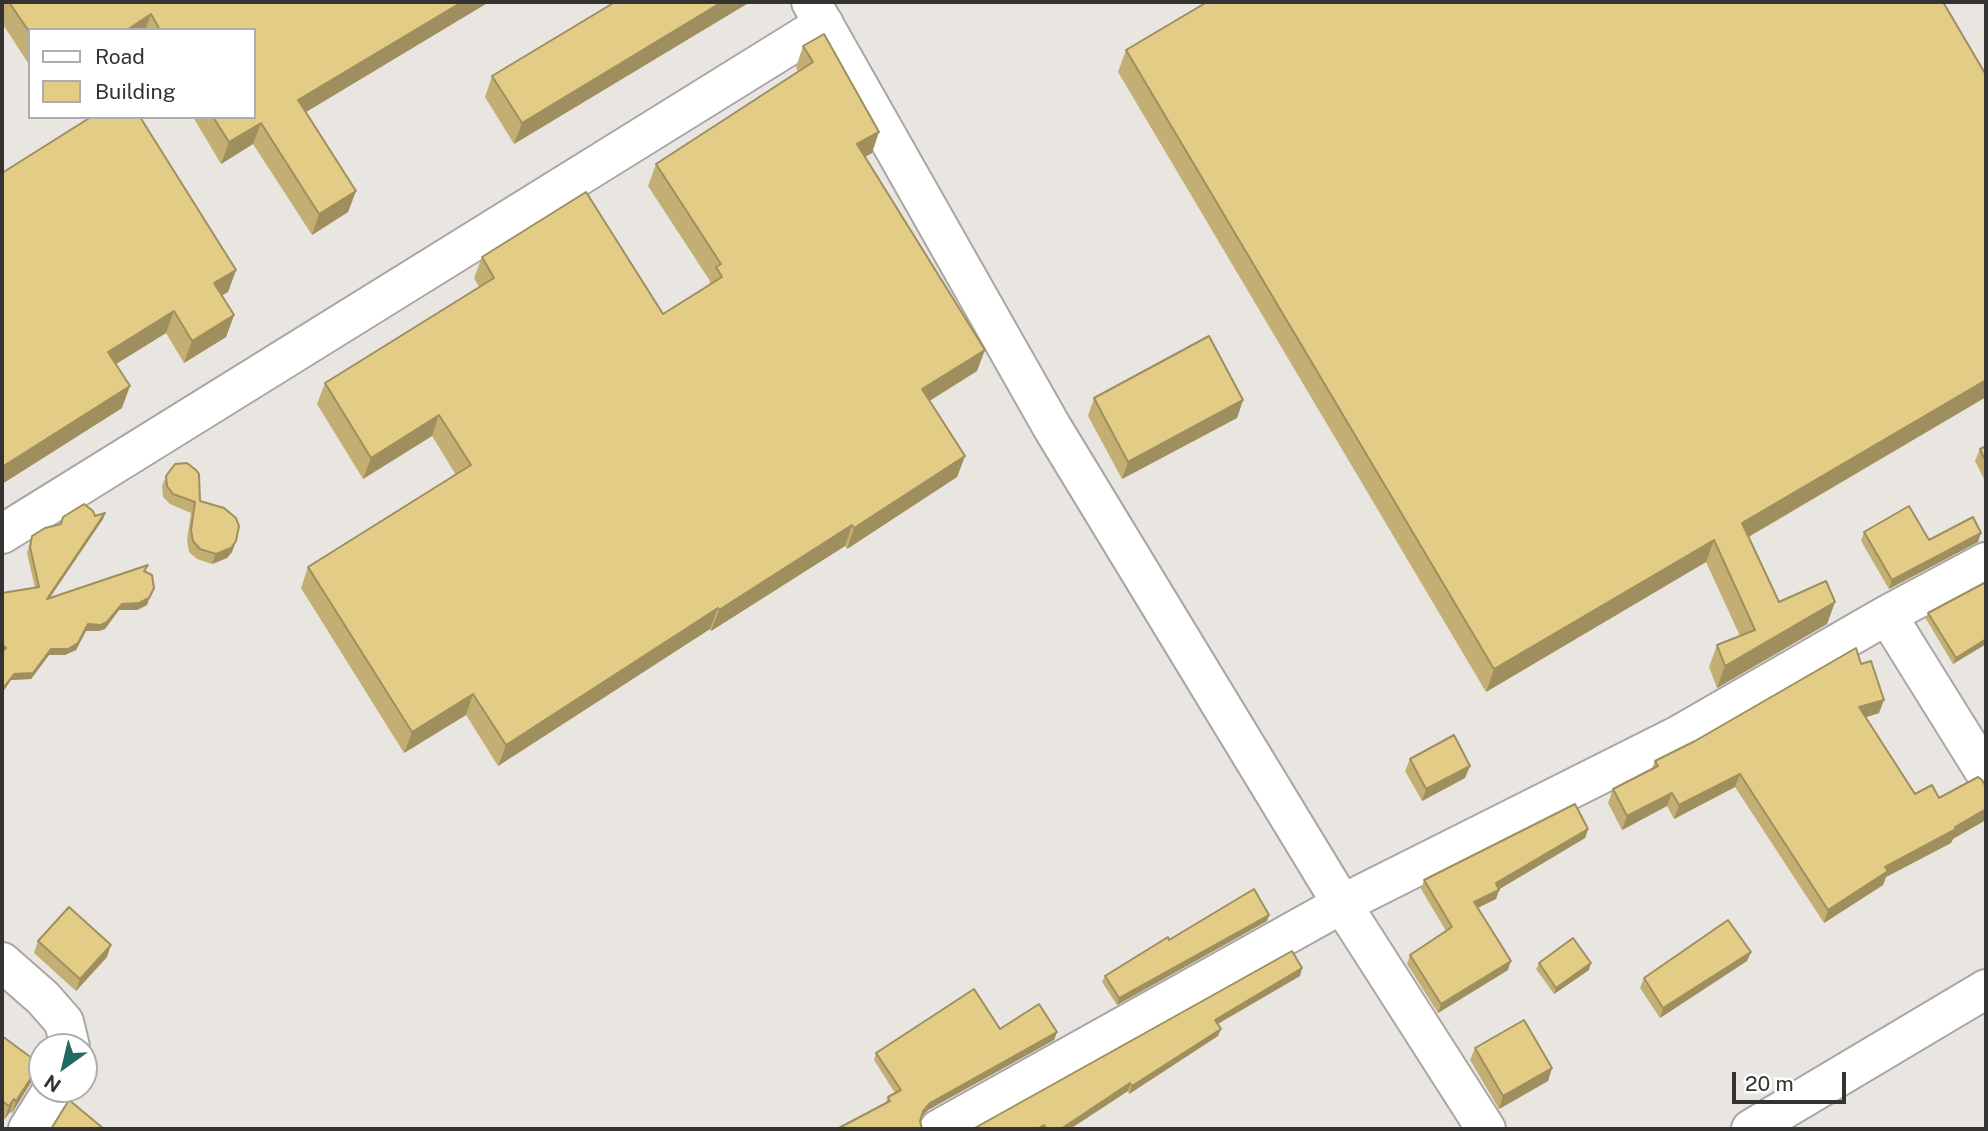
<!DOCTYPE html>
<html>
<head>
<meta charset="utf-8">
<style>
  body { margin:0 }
  #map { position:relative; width:1988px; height:1131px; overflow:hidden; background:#e9e6e2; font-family:"Public Sans",sans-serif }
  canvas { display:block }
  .frame { position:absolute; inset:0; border:4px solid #343332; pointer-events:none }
  .legend { position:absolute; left:28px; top:28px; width:228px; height:91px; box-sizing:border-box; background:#fff; border:2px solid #aeadad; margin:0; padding:9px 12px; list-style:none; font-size:21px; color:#343332 }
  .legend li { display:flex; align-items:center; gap:14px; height:35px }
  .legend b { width:35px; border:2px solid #aeadad }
  .north { position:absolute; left:28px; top:1033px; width:70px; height:70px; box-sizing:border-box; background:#fff; border:2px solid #aeadad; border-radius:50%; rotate:214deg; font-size:19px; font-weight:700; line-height:28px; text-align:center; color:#343332 }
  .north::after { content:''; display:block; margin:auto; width:24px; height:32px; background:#226b63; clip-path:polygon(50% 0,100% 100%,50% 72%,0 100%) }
  .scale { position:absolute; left:1732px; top:1072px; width:114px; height:32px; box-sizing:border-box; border:4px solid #343332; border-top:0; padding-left:9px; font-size:21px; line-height:24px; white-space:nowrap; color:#343332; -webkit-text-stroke:5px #fff; paint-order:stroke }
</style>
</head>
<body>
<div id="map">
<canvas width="1988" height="1131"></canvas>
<div class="frame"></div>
<ul class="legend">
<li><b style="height:9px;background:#fff"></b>Road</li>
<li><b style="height:19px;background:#e3cc86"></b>Building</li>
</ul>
<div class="north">N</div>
<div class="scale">20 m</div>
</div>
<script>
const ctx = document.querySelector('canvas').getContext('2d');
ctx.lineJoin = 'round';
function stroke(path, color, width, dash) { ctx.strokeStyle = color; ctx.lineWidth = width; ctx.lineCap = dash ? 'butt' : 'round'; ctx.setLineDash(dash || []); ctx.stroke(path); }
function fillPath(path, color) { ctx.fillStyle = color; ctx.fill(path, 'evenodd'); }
const minor = new Path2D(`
  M811,2L1052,427L1342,904L1486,1129
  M2,534L824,24
  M1887,615L1986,774
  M2,962L43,998L64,1022L70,1047
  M28,1129L53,1089
  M939,1129L1342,904L1679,735L1887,615L1986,562`);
const highway = new Path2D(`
  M1751,1129L1986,989`);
stroke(minor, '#a9a6a3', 42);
stroke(highway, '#a9a6a3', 42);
stroke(minor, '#fff', 38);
stroke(highway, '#fff', 38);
fillPath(new Path2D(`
  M2,2H489L306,112L356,191L348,212L312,235L253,144L221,164L193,117H254V30H30V66L2,23Z
  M615,2H750L514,144L485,97L492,76Z
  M803,46L872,153L865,157L977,371L930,401L965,456L957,477L847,549L845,546L711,631L710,629L498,766L466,715L404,753L301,588L308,567L456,475L432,436L363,479L317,404L325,383L479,287L474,278L482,257L663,314L709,286L710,281L648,186L656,164L798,72L796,67Z
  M1126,50L1986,397L1749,537L1779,602H1835L1827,624L1717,688L1709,667L1717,645L1740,636L1706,562L1486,692L1118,72Z
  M2,173L236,270L228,292L222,295L234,315L226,337L184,363L166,333L116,364L122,408L2,484Z
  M1094,398L1243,400L1237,418L1122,479L1088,416Z
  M1986,446V483L1975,461L1980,449Z
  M166,476L200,501L236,541L232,552L227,558L212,564L197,559L189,552L187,540L191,513L170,504L163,497L162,486Z
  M105,513L103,519L49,598L145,572L154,588L147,605L137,610H119L105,629L99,631H86L76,650L65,655H49L31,679L11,680L2,693V593L35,588L27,553L32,536Z
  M1864,532L1929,540L1978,542L1889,589L1861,541Z
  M1986,582V644L1953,664L1926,619L1928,613Z
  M1861,664L1879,713L1866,717L1915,794L1953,839L1951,843L1886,877L1883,885L1824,923L1735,787L1674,819L1667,806L1622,830L1608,803L1613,789L1652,768L1655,761Z
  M1410,759L1470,766L1465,778L1422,801L1405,771Z
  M1588,829L1585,838L1499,889L1496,899L1478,908L1508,970L1438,1013L1407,964L1410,955L1446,931L1421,889L1424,880Z
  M1269,915L1267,921L1117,1005L1102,982L1105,976L1169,940Z
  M38,941L107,957L76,991L34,953Z
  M1751,952L1747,961L1660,1018L1640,988L1644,978Z
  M1539,963L1589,970L1554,994L1536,969Z
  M1300,976L1218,1024V1036L1129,1094L1128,1091L1070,1129H973Z
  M1000,1029L1057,1032L1054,1040L928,1110L921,1118L920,1121L885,1104L888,1097L895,1093L874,1060L876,1053Z
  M2,1036L35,1076L12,1113L10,1112L5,1119L2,1116Z
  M1475,1048L1552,1068L1548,1081L1499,1109L1470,1060Z`), '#c3af73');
fillPath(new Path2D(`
  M462,2H489L291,121L298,100Z
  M722,2H750L514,144L522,123Z
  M151,14L145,30H127Z
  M261,123L253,144L221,164L229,142Z
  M879,132L872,153L849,165L857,144Z
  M356,191L348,212L312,235L319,214Z
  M236,270L228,292L206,305L214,283Z
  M174,311L166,333L100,374L108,352Z
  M234,315L226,337L184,363L192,341Z
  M985,350L977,371L914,410L922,389Z
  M1986,380V397L1734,545L1742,523Z
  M130,386L122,408L2,484V467Z
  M1243,400L1237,418L1122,479L1128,462Z
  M439,415L432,436L363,479L371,458Z
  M965,456L957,477L847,549L854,528Z
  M105,513L103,519L45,605L47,599Z
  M852,525L845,546L711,631L719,610Z
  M1981,533L1978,542L1889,589L1892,580Z
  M1714,540L1706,562L1486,692L1494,669Z
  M236,541L232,552L227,558L212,564L216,554Z
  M149,598L147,605L137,610H119L105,629L99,631H86L76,650L65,655H49L31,679L11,680L2,693V690L14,674L88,624L122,604Z
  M1835,602L1827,624L1717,688L1725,666Z
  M718,608L710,629L498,766L506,745Z
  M1986,639V644L1953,664L1956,658Z
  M473,694L466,715L404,753L412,732Z
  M1884,700L1879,713L1854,721L1859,707Z
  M1470,766L1465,778L1422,801L1426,789Z
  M1740,774L1735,787L1674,819L1679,805Z
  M1672,793L1667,806L1622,830L1627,816Z
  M1986,809V820L1953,839L1951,843L1886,877L1883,885L1824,923L1828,910L1885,867Z
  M1588,829L1585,838L1493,893L1496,883Z
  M1499,890L1496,899L1471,911L1474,902Z
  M1269,915L1267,921L1117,1005L1119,998Z
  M111,945L107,957L76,991L80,979Z
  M1751,952L1747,961L1660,1018L1663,1008Z
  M1511,961L1508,970L1438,1013L1441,1004Z
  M1591,963L1589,970L1554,994L1556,988Z
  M1302,968L1300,976L1212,1027L1215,1020Z
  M1221,1029L1218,1036L1129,1094L1132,1086Z
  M1057,1032L1054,1040L928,1110L920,1118L923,1111L930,1103Z
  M40,1064L35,1076L12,1113L16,1101Z
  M1552,1068L1548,1081L1499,1109L1503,1096Z
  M1130,1083L1128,1091L1070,1129H1061Z
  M14,1099L10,1112L5,1119L9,1106Z`), '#9f8f5e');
const building = new Path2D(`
  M9,2H462L298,100L356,191L319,214L261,123L229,142L213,117H254V30H160L151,14L127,30H30V33Z
  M615,2H722L522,123L492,76Z
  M1207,2H1943L1986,75V380L1742,523L1779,602L1826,581L1835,602L1725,666L1717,645L1755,630L1714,540L1494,669L1126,50Z
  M824,34L879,132L857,144L985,350L922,389L965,456L854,528L852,525L719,610L718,608L506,745L473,694L412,732L308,567L471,465L439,415L371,458L325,383L494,278L482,257L586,192L663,314L722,277L716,267L721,264L656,164L813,62L803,46Z
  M91,117H140L236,270L214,283L234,315L192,341L174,311L108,352L130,386L2,467V173Z
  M1209,336L1243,400L1128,462L1094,398Z
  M1986,446V462L1980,449Z
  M187,463L196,470L199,474L200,501L224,508L236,518L239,526L236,541L231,548L216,554L200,549L193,541L191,530L195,502L173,494L167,486L166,476L175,464Z
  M84,504L93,511L95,516L105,513L47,599L148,565L144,571L152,575L154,588L149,598L139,603L122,604L107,622L101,625L88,624L78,643L68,649H51L33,673L14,674L2,690V652L6,648L2,644V593L39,587L30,547L32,536L45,528L61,524L63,517Z
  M1909,506L1929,540L1973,517L1981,533L1892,580L1864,532Z
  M1986,582V639L1956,658L1928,613Z
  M1856,648L1861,664L1871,661L1884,700L1859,707L1915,794L1932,785L1939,798L1978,777L1982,780L1986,787V809L1955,827L1956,829L1885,867L1888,871L1828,910L1740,774L1679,805L1672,793L1627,816L1613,789L1658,766L1655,761L1695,741Z
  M1454,735L1470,766L1426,789L1410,759Z
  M1575,804L1588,829L1496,883L1499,890L1474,902L1511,961L1441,1004L1410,955L1452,927L1424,880Z
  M1254,889L1269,915L1119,998L1105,976L1168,937L1169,940Z
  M69,907L111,945L80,979L38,941Z
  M1728,920L1751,952L1663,1008L1644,978Z
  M1573,938L1591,963L1556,988L1539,963Z
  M1292,951L1302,968L1215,1020L1221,1029L1132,1086L1130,1083L1061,1129H1046L1044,1125L1037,1129H973Z
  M974,989L1000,1029L1039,1004L1057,1032L930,1103L923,1111L920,1121L922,1129H837L890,1101L888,1097L901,1090L876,1053Z
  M1524,1020L1552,1068L1503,1096L1475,1048Z
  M2,1036L40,1064L16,1101L14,1099L9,1106L2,1101Z
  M69,1100L104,1129H51Z`);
fillPath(building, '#e3cc86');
stroke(building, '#9f8f5e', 2);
</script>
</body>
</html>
